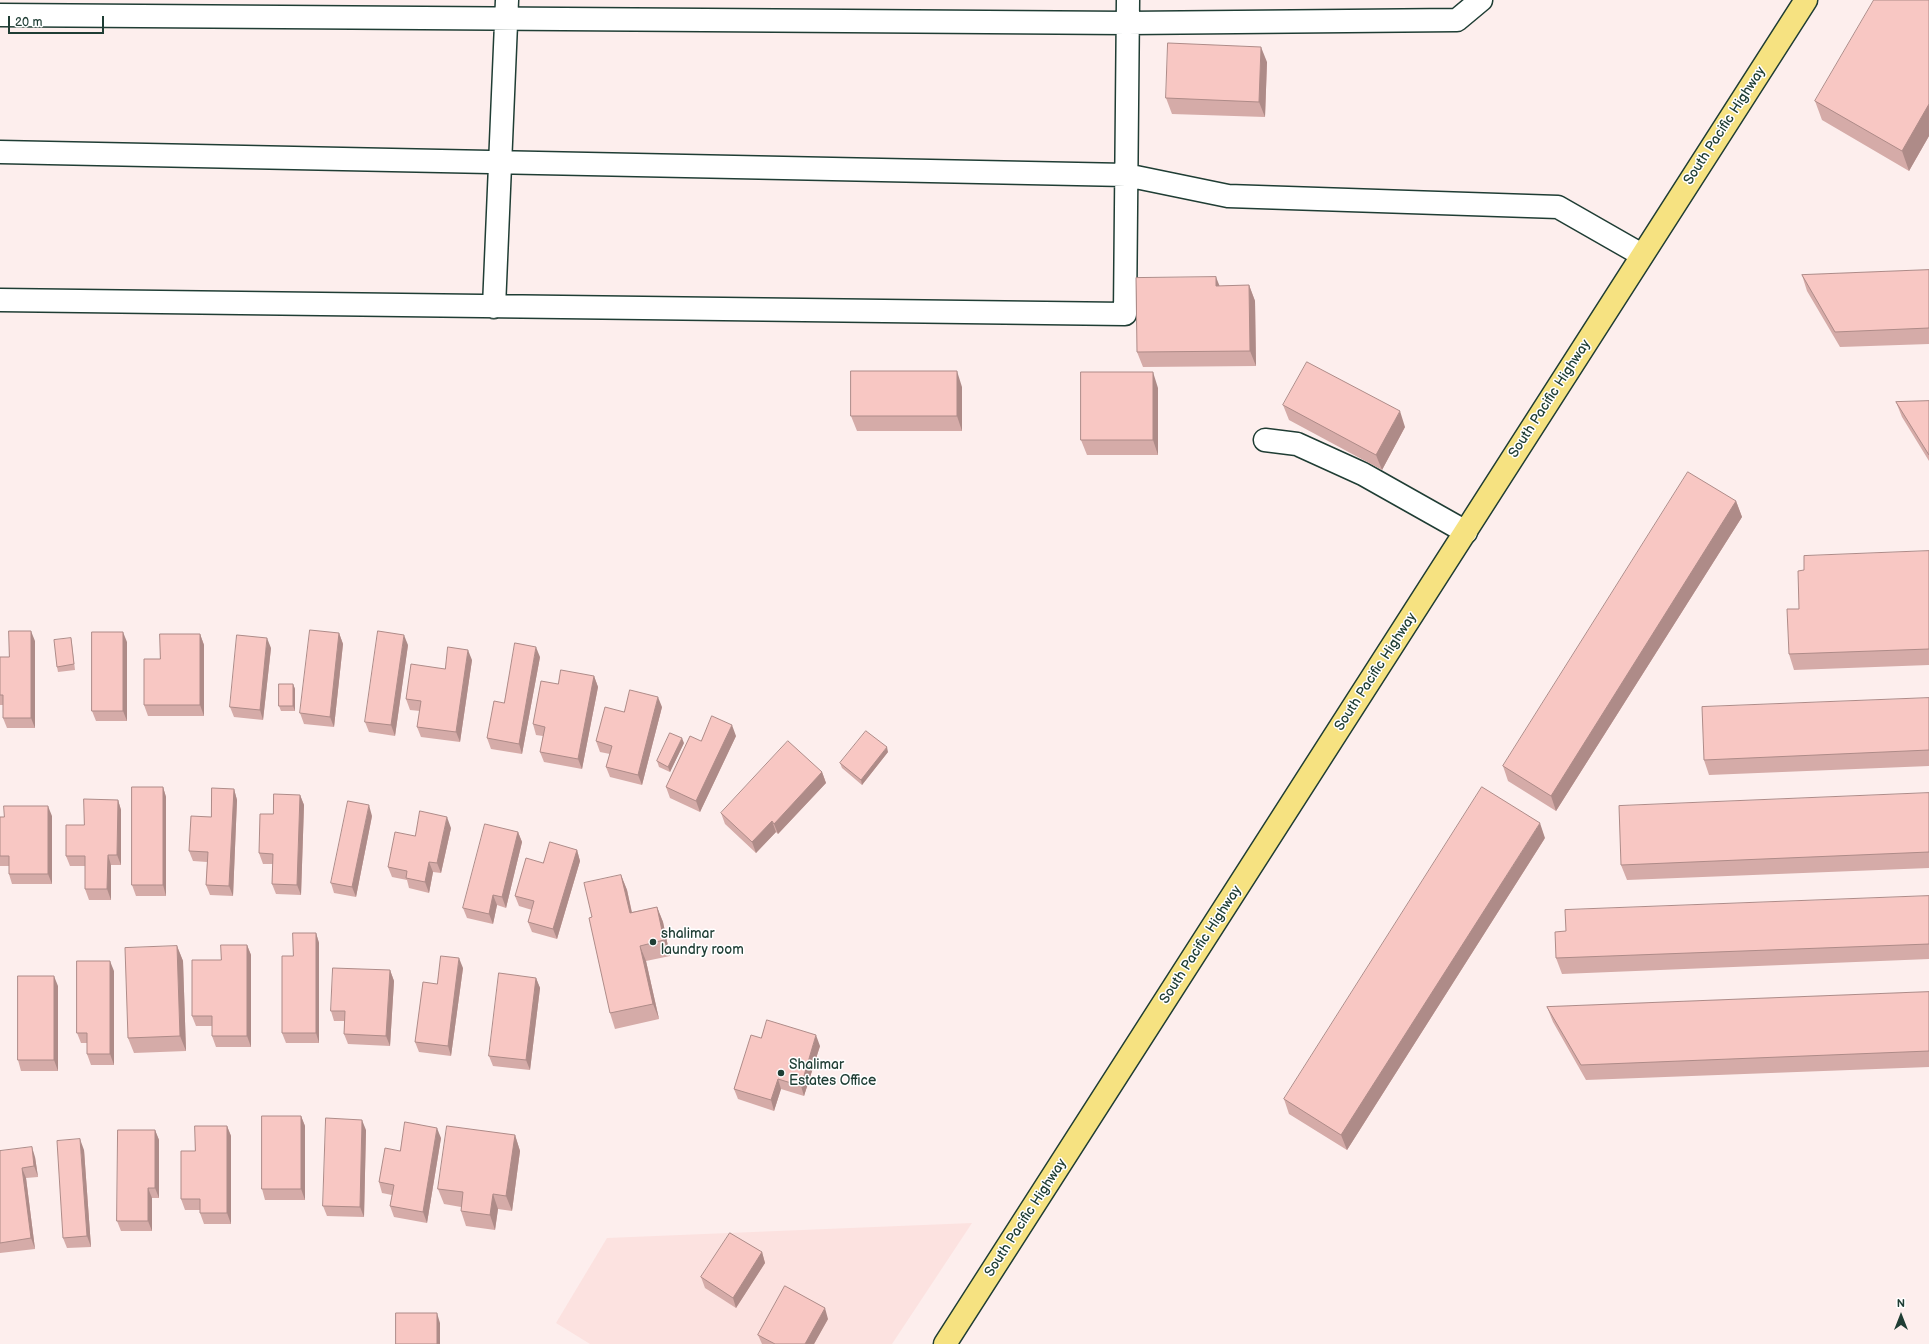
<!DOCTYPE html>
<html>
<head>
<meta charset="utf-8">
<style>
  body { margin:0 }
  #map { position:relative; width:1929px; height:1344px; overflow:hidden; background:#fdeeed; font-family:"Balsamiq Sans",sans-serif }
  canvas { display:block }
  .north { position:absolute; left:1881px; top:1296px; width:40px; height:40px; -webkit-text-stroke:3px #fff; paint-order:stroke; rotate:0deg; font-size:11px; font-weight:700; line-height:16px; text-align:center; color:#1f3d34 }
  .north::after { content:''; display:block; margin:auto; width:14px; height:18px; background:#1f3d34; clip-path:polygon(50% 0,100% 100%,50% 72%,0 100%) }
  .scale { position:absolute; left:8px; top:16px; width:96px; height:18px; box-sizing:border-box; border:2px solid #1f3d34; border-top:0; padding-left:5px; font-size:12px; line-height:14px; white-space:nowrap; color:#1f3d34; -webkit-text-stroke:3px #fff; paint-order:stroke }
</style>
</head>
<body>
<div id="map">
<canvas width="1929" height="1344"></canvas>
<div class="north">N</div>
<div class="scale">20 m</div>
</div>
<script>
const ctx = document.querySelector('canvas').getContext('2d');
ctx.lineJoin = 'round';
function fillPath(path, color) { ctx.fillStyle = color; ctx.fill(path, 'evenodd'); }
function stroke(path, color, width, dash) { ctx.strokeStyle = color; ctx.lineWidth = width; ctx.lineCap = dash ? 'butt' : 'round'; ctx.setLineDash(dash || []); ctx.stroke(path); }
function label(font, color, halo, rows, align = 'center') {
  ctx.font = font + ' "Balsamiq Sans",sans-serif'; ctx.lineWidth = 3; ctx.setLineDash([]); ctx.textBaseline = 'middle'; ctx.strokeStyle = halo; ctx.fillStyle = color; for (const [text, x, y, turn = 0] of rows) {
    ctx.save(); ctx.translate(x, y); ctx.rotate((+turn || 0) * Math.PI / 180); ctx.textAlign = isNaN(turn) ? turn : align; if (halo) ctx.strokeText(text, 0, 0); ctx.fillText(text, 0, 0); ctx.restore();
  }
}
fillPath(new Path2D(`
  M972,1223L892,1344H590L556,1323L607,1238Z`), '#fce2e0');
const minor = new Path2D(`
  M0,15L1127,23L1457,20L1481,0
  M0,152L1126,175L1228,196L1558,207L1642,255
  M0,300L1125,314L1128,0
  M494,307L507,0
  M1265,440L1297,444L1363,474L1466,532`);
const major = new Path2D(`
  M945,1344L1806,0`);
stroke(minor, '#1f3d34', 25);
stroke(major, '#1f3d34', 25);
stroke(minor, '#fff', 22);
stroke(major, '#f6e281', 22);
fillPath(new Path2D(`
  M1929,0V136L1909,171L1822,120L1815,101Z
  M1267,62L1265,117L1172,114L1166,98Z
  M1929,270V344L1840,347L1807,291L1802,275Z
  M1249,285L1255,301L1256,366L1143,367L1137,352L1220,286Z
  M962,387V431H857L851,416Z
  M1158,388V455H1087L1081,440Z
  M1929,401V461L1902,417L1896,402Z
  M1283,405L1405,427L1382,470L1289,420Z
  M1736,501L1742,517L1556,811L1508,781L1503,766Z
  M1929,551V665L1794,670L1789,654L1799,609L1804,570Z
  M339,633L343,644L334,727L304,724L300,713Z
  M200,634L204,645V716H148L144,705L160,659Z
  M71,638L72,644L75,670L58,672L57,667Z
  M35,641V728H7L3,718V705H0V657H9Z
  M127,642V721H96L92,711Z
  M408,645L395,736L369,732L365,722Z
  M271,648L263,720L234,717L230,707Z
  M540,657L522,754L491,749L487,738L504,703Z
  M472,660L460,742L421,737L417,727L420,711L410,710L406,699L445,669Z
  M594,676L598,687L582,769L544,762L540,752L543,736L536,735L533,724L558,684Z
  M293,684L295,689V711H281L279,706Z
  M1929,698V766L1709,775L1704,760Z
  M662,707L642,785L610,777L606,767L610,754L600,752L596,741L624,712Z
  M736,736L700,812L670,798L666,787L701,741Z
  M684,743L670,772L659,767L657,761Z
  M888,752L862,785L842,768L840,763Z
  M822,772L826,783L778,834L776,832L756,853L725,824L721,813Z
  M163,787L166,797V896H136L132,885Z
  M234,789L237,800L233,896L210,895L206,885L207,862L193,861L189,851L211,817Z
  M1929,793V868L1627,880L1621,865Z
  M300,795L304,805L301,895L276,894L272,884L273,864H263L259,853Z
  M118,800L121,810V865H111V900H89L85,889V866H70L66,856L84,825Z
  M52,816V884H12L9,874V866H0V817Z
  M372,816L356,897L334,893L331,883Z
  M451,828L441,873L433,872L429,893L409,888L407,880L392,877L388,867Z
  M518,832L522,842L506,908L497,905L493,924L467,918L463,908Z
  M1545,838L1347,1150L1289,1114L1284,1099Z
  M577,850L580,861L557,939L532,932L528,922L532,910L519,906L515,896L543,863Z
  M621,875L627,890L632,912L657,907L663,922L670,956L646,961L659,1019L615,1029L610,1013L592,917Z
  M1929,896V959L1562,974L1556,958L1566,931Z
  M316,933L319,943V1043H286L282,1033L293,956Z
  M247,945L251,955V1047H216L212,1036V1026H196L192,1016L221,960Z
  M177,946L183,961L186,1051L134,1053L128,1038Z
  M463,968L451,1056L419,1052L415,1042L437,984Z
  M390,970L394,981L390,1046L348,1044L344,1034V1021H334L331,1011Z
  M114,971V1065H91L87,1054V1043H81L77,1033Z
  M536,978L540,988L530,1070L493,1066L489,1056Z
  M58,986V1071H21L18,1060Z
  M1929,992V1067L1586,1080L1553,1022L1547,1007Z
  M761,1038L820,1046L804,1096L781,1089L774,1111L738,1099L734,1089Z
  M301,1116L305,1126V1200H265L262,1189Z
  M227,1126L231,1136V1224H204L200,1213V1210H185L181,1199L195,1151Z
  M155,1130L159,1140V1198H152V1231H121L117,1221Z
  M366,1130L364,1217L327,1216L323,1206Z
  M515,1135L520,1151L512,1211L498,1209L495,1230L466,1226L461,1211V1207L444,1204L438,1189Z
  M441,1138L427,1223L394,1217L390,1206L392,1195L382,1193L379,1182L400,1151Z
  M84,1150L91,1247L67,1248L63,1238Z
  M0,1151L35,1157L38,1177L26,1178L35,1249L0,1253Z
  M762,1252L765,1263L736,1308L705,1288L701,1277Z
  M828,1319L814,1344H762L758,1335Z`), '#d5aba8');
fillPath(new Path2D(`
  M1261,47L1267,62L1265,117L1259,102Z
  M1929,104V136L1909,171L1902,151Z
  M1216,277L1222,292L1216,286Z
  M1249,285L1255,301L1256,366L1250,351Z
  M957,371L962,387V431L957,416Z
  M1153,372L1158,388V455L1153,440Z
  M1400,411L1405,427L1382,470L1376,455Z
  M1736,501L1742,517L1556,811L1551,796Z
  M31,631L35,641V728L31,718Z
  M123,632L127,642V721L123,711Z
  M339,633L343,644L334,727L330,717Z
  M200,634L204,645V716L200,705Z
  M404,635L408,645L395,736L391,725Z
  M267,638L271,648L263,720L260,710Z
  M536,647L540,657L522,754L519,744Z
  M468,650L472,660L460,742L456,732Z
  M594,676L598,687L582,769L578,759Z
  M293,684L295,689V711L293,706Z
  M658,697L662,707L642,785L638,775Z
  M732,725L736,736L700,812L696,801Z
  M682,738L684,743L670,772L668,767Z
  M887,747L888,752L862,785L861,780Z
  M822,772L826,783L778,834L774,824Z
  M163,787L166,797V896L163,885Z
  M234,789L237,800L233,896L229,886Z
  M300,795L304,805L301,895L297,885Z
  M118,800L121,810V865L117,855Z
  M369,805L372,816L356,897L352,887Z
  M48,806L52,816V884L48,874Z
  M447,817L451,828L441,873L437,863Z
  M772,821L776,832L756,853L752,842Z
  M1540,823L1545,838L1347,1150L1341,1135Z
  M518,832L522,842L506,908L502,897Z
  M577,850L580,861L557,939L553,929Z
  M108,855L111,865V900L107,889Z
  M429,862L433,872L429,893L425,882Z
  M621,875L627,890L635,928L630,913Z
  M493,895L497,905L493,924L489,914Z
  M657,907L663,922L670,956L664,940Z
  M316,933L319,943V1043L316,1033Z
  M247,945L251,955V1047L247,1036Z
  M177,946L183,961L186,1051L180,1036Z
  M640,946L646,961L659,1019L653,1004Z
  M459,958L463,968L451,1056L448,1046Z
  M110,961L114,971V1065L110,1054Z
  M390,970L394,981L390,1046L386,1036Z
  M54,976L58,986V1071L54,1060Z
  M536,978L540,988L530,1070L526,1060Z
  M816,1035L820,1046L804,1096L801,1086Z
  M778,1079L781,1089L774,1111L771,1100Z
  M301,1116L305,1126V1200L301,1189Z
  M362,1120L366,1130L364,1217L360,1207Z
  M227,1126L231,1136V1224L227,1213Z
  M437,1128L441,1138L427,1223L423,1212Z
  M155,1130L159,1140V1198L155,1188Z
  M515,1135L520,1151L512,1211L506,1196Z
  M80,1139L84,1150L91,1247L87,1236Z
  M32,1147L35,1157L38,1177L34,1166Z
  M22,1168L26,1178L35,1249L31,1238Z
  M148,1188L152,1198V1231L148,1221Z
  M493,1194L498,1209L495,1230L490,1215Z
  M762,1252L765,1263L736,1308L733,1298Z
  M825,1308L828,1319L814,1344H805Z
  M437,1313L440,1323V1344H437Z`), '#ae8b88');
const building = new Path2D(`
  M1874,0H1929V104L1902,151L1815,101Z
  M1168,43L1261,47L1259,102L1166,98Z
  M1929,270V328L1835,332L1802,275Z
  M1216,277V286L1249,285L1250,351L1137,352L1136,278Z
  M1307,362L1400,411L1376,455L1283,405Z
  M851,371H957V416H851Z
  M1081,372H1153V440H1081Z
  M1929,401V455L1896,402Z
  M1688,472L1736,501L1551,796L1503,766Z
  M1929,551V649L1789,654L1787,609H1799L1798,571L1804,570V556Z
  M310,630L339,633L330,717L300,713Z
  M9,631H31V718H3V695H0V657H9Z
  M378,631L404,635L391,725L365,722Z
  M92,632H123V711H92Z
  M160,634H200V705H144V659H160Z
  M237,635L267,638L260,710L230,707Z
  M71,638L74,664L57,667L54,640Z
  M515,643L536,647L519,744L487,738L494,701L504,703Z
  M448,647L468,650L456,732L417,727L421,701L406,699L411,664L445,669Z
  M561,670L594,676L578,759L540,752L545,727L533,724L541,681L558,684Z
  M279,684H293V706H279Z
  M630,690L658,697L638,775L606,767L612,746L596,741L605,707L624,712Z
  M1929,698V750L1704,760L1702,707Z
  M712,716L732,725L696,801L666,787L690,736L701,741Z
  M866,731L887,747L861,780L840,763Z
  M670,733L682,738L668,767L657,761Z
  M788,741L822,772L774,824L772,821L752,842L721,813Z
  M132,787H163V885H132Z
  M1482,787L1540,823L1341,1135L1284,1099Z
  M212,788L234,789L229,886L206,885L208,852L189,851L191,816L211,817Z
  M1929,793V852L1621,865L1619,806Z
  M274,794L300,795L297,885L272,884L273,854L259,853L260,814H273Z
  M84,799L118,800L117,855H108L107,889H85V856H66V825H84Z
  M348,801L369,805L352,887L331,883Z
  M4,806H48V874H9V856H0V817H4Z
  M420,811L447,817L437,863L429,862L425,882L406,878L407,871L388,867L395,832L415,836Z
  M485,824L518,832L502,897L493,895L489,914L463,908Z
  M550,842L577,850L553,929L528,922L534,901L515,896L526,858L543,863Z
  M621,875L630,913L657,907L664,940L640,946L653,1004L610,1013L589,918L592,917L584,883Z
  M1929,896V944L1556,958L1555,932L1566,931L1565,910Z
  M293,933H316V1033H282V956H293Z
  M221,945H247V1036H212V1016H192V960H221Z
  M177,946L180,1036L128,1038L125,948Z
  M441,956L459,958L448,1046L415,1042L423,982L437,984Z
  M77,961H110V1054H87V1033H77Z
  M333,968L390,970L386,1036L344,1034L345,1011H331Z
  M499,973L536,978L526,1060L489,1056Z
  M18,976H54V1060H18Z
  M1929,992V1051L1581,1065L1547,1007Z
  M767,1020L816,1035L801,1086L778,1079L771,1100L734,1089L751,1035L761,1038Z
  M262,1116H301V1189H262Z
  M326,1118L362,1120L360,1207L323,1206Z
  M405,1122L437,1128L423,1212L390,1206L394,1185L379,1182L385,1148L400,1151Z
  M195,1126H227V1213H200V1199H181V1151H195Z
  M447,1126L515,1135L506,1196L493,1194L490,1215L461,1211L463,1192L438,1189Z
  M118,1130H155V1188H148V1221H117Z
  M80,1139L87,1236L63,1238L57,1141Z
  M32,1147L34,1166L22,1168L31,1238L0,1243V1151Z
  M730,1233L762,1252L733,1298L701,1277Z
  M785,1286L825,1308L805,1344H775L758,1335Z
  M396,1313H437V1344H396Z`);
fillPath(building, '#f8c7c3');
stroke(building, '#ae8b88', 1);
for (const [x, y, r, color] of [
  [653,942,4,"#1f3d34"],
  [781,1073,4,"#1f3d34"]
]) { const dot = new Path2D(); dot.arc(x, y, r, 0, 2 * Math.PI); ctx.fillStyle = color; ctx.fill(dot); stroke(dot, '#fff', 1.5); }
label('14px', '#1f3d34', '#fff', [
  ["South Pacific Highway",1725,126,-57],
  ["South Pacific Highway",1550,399,-57],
  ["South Pacific Highway",1376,672,-57],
  ["South Pacific Highway",1201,945,-57],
  ["South Pacific Highway",1026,1218,-57]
]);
label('14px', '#1f3d34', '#fff', [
  ["shalimar",661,934],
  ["laundry room",661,950],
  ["Shalimar",789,1065],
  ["Estates Office",789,1081]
], 'left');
</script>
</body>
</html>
